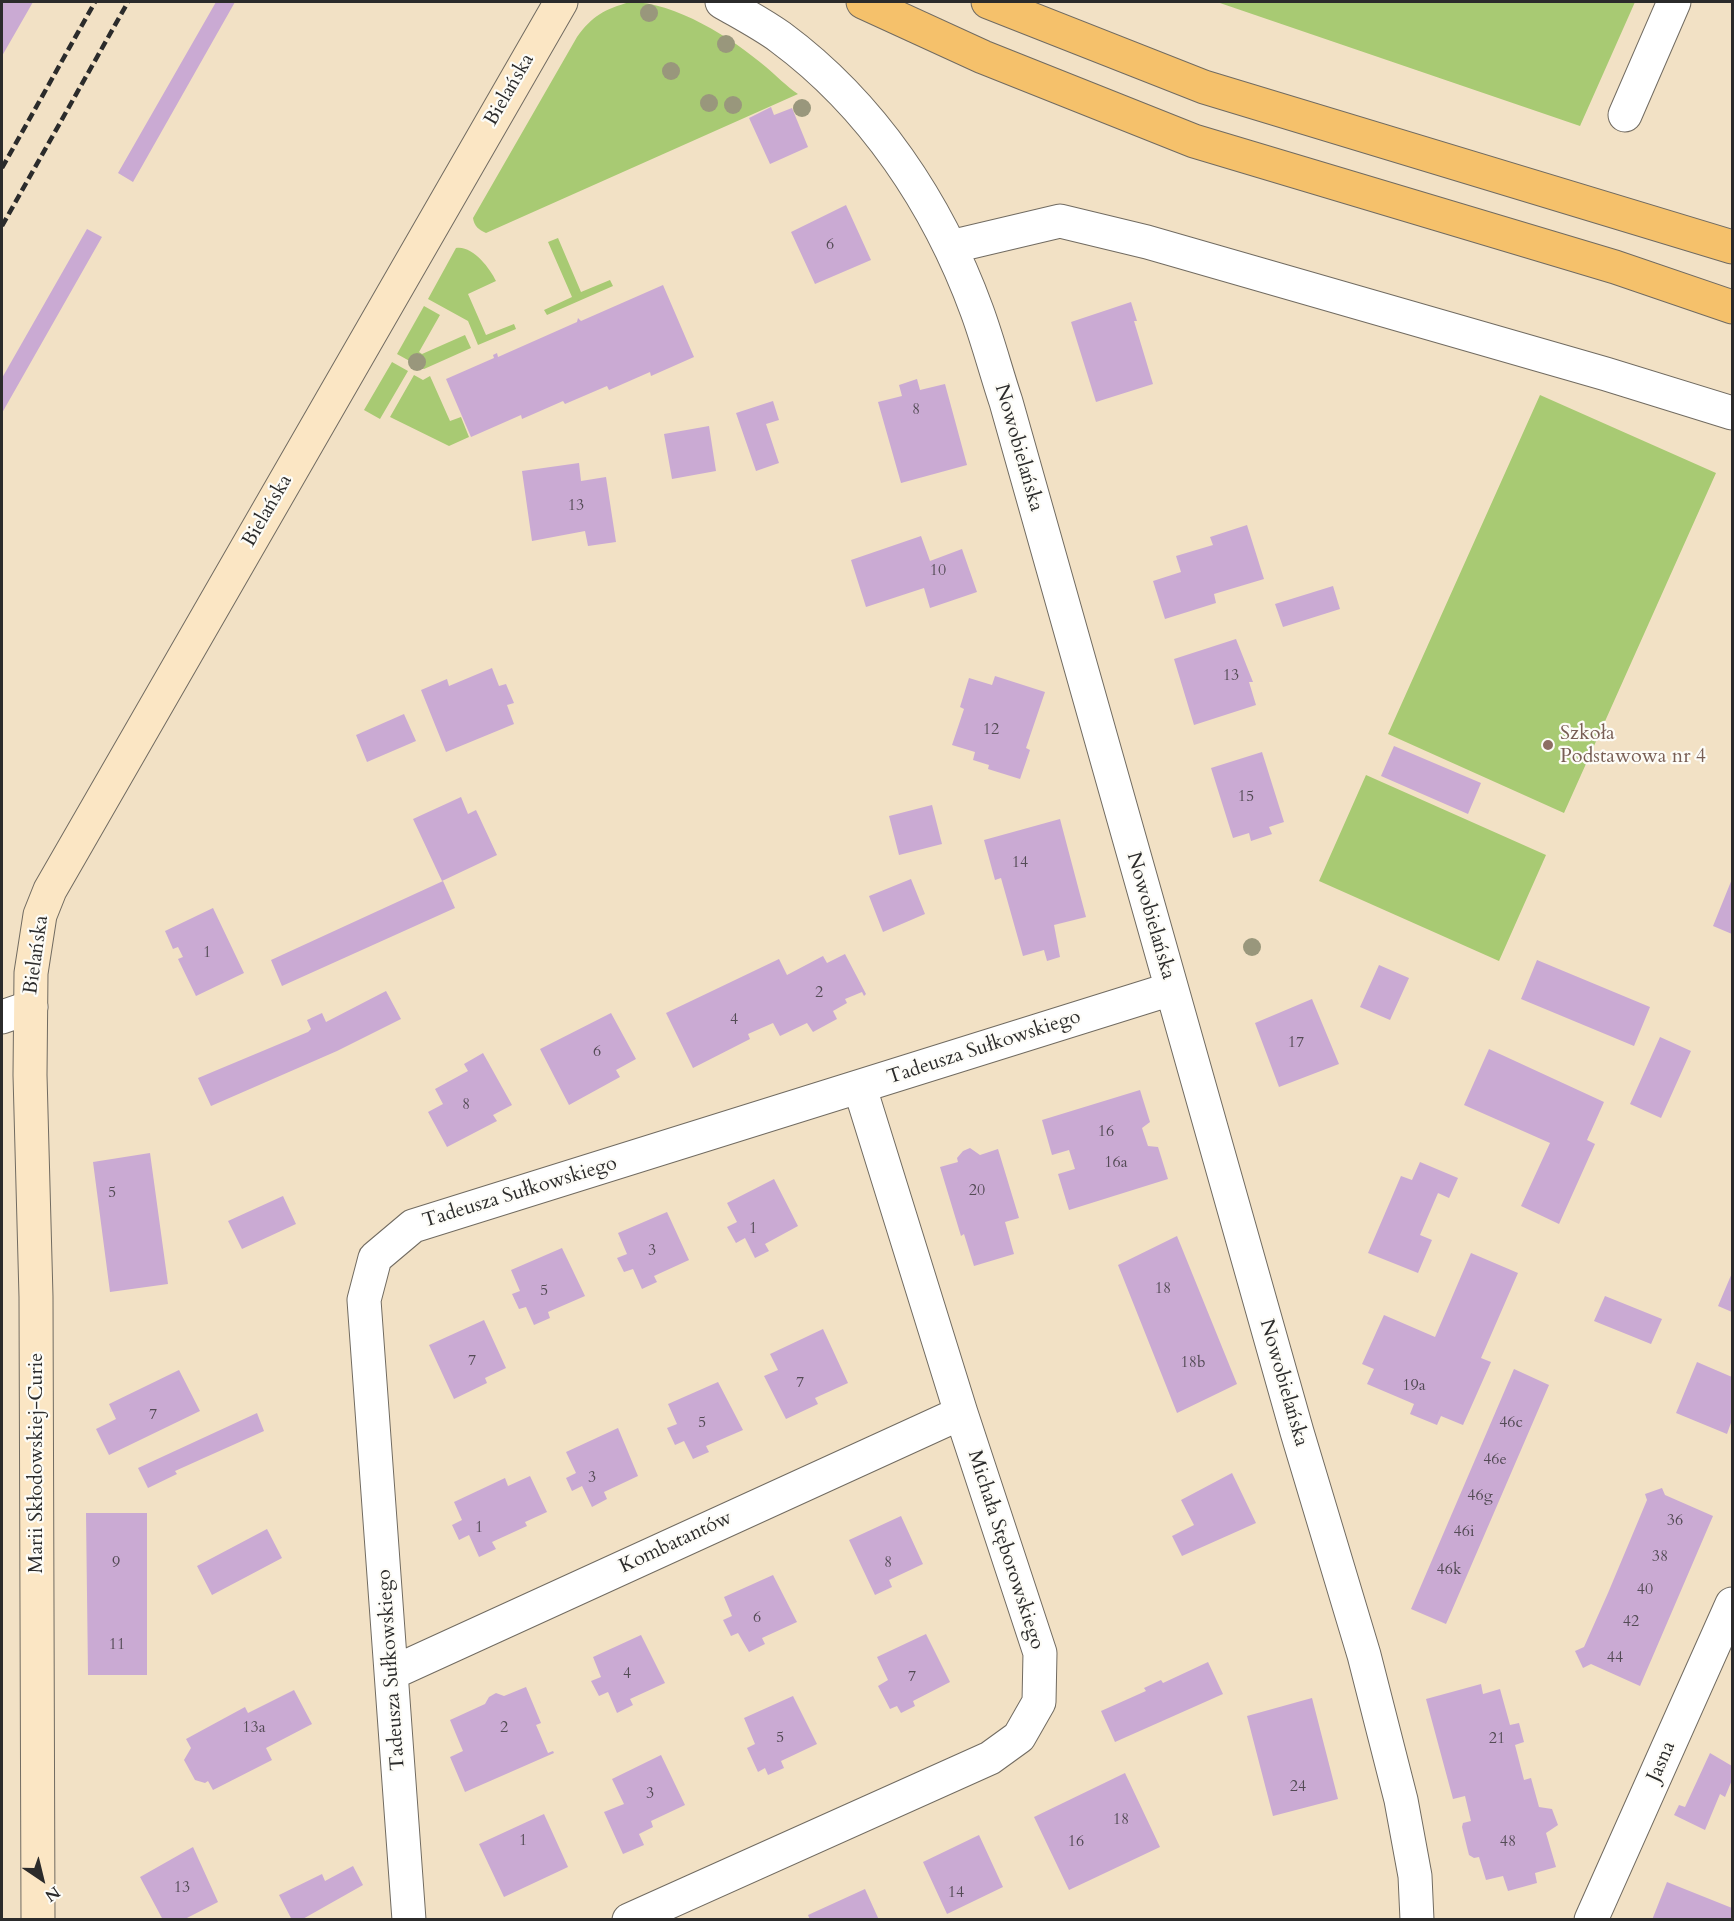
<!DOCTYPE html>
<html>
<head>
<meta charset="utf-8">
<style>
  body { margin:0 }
  #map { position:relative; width:1734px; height:1921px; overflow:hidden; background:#f2e1c5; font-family:Cardo,serif }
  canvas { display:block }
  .frame { position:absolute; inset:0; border:3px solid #2b2b2b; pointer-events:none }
  .north { position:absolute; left:12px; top:1849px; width:60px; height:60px; -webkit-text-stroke:4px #fdfcf7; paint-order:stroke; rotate:145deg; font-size:16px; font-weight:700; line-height:24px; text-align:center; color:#2b2b2b }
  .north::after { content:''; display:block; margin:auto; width:21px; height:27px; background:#2b2b2b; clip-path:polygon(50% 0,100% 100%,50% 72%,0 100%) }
</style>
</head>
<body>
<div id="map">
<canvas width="1734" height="1921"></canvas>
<div class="frame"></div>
<div class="north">N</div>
</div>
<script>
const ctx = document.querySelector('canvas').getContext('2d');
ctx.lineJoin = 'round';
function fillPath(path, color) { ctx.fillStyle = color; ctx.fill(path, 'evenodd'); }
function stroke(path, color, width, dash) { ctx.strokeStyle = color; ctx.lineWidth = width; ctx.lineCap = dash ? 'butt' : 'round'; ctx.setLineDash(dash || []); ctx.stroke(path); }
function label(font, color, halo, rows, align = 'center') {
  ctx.font = font + ' Cardo,serif'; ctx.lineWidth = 4.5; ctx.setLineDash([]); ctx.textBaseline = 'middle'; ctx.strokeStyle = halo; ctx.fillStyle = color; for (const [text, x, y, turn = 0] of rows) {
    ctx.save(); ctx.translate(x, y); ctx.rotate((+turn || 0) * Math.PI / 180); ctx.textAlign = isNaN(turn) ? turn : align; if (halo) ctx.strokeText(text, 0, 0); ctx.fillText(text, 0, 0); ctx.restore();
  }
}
fillPath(new Path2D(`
  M630,2C675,2 732,38 766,67C777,76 786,86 798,94L486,233C479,230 474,226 473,218L577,37C592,16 605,9 630,2Z
  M1217,2H1635L1580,126Z
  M558,238L581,292L610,280L613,286L547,315L544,310L572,297L548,242Z
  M456,248C472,245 490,268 496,281L468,294L486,335L514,324L516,329L478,345L468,321L428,299Z
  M424,306L440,315L419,352L422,354L465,335L471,348L424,369L397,354Z
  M392,362L408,371L380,419L364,410Z
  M414,375L423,380L430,376L450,421L461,417L469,437L449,446L390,417Z
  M1540,395L1716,473L1564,813L1388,734Z
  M1366,775L1546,855L1499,961L1319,881Z`), '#a8ca73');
fillPath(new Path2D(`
  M2,2H33L2,56Z
  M216,2H235L133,182L118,173Z
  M771,107L774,115L792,108L808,147L770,164L749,118Z
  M846,205L871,260L815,284L791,232Z
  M87,229L102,237L2,413V378Z
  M663,285L694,357L651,376L650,372L609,390L607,386L565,404L563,401L522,419L521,415L471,437L446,379L494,358L493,355L497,353L498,357L577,322L578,318L581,321Z
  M1131,302L1137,321H1134L1153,384L1096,402L1071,322Z
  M917,379L920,390L945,384L967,465L901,483L878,402L902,396L899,385Z
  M773,401L779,420L766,424L779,463L756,471L736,413Z
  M709,426L716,471L672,479L664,434Z
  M579,463L581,481L606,477L616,542L588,546L585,531L532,541L522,471Z
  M1247,525L1264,579L1214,594L1216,603L1165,619L1153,581L1181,572L1176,556L1213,545L1210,537Z
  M921,536L930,561L962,549L977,592L930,608L924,588L866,607L851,560Z
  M1333,586L1340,609L1283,627L1275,604Z
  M1236,639L1253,682H1249L1256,705L1194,725L1174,659Z
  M492,668L499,686L506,684L514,703L507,705L514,724L446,752L421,690L447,679L449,686Z
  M995,676L1045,692L1026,748L1030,750L1020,779L988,769L989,765L973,760L975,752L952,745L964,709L960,707L969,678L992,685Z
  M404,714L416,741L367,762L356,735Z
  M1394,746L1481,783L1468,814L1381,776Z
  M1262,752L1284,822L1269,827L1272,834L1251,841L1249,833L1233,838L1211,768Z
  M461,797L468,814L476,810L497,855L442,881L413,819Z
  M932,805L942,844L899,855L889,816Z
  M1060,819L1086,917L1054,925L1060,957L1047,961L1044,950L1023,956L1001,878L995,880L984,840Z
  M911,879L925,914L883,932L869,896Z
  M1732,879V934L1713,926Z
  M443,881L455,908L282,986L271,960Z
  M213,908L244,973L196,996L178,959L183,957L178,947L173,949L165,931Z
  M845,954L866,994L864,996L862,992L845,999L847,1003L833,1011L837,1019L813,1032L807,1023L780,1036L773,1023L748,1034L750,1039L693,1068L666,1013L779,959L787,975L823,956L827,963Z
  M1537,960L1650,1007L1634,1046L1521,999Z
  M1379,965L1409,978L1390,1020L1360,1007Z
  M386,991L401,1019L337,1051L211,1106L198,1078L308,1032L311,1029L307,1020L322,1013L326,1022Z
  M1312,999L1339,1064L1279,1087L1255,1023Z
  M611,1013L636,1059L616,1070L620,1077L569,1105L540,1049Z
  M1660,1037L1691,1051L1661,1118L1630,1104Z
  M1489,1049L1604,1102L1587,1140L1595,1144L1559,1224L1521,1206L1550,1143L1464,1105Z
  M483,1053L512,1105L493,1115L497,1121L447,1147L428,1112L443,1104L435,1089L468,1071L464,1064Z
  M1140,1090L1150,1122L1142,1128L1148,1146L1158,1147L1168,1179L1069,1210L1058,1174L1075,1169L1069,1150L1052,1155L1042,1120Z
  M970,1148L980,1155L998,1149L1019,1218L1005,1222L1014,1254L974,1266L964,1234L961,1236L940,1167L958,1162L957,1158L963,1151Z
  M150,1153L168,1284L110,1292L93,1162Z
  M1420,1162L1458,1178L1449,1198L1438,1193L1420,1235L1432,1240L1418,1273L1368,1253L1401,1176L1412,1180Z
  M774,1179L798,1226L765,1244L769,1251L755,1258L745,1238L736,1243L727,1227L737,1222L727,1203Z
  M283,1196L296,1224L242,1249L228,1221Z
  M667,1212L689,1260L654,1276L657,1282L642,1289L633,1269L624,1272L617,1258L627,1254L618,1233Z
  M1177,1236L1237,1384L1177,1413L1118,1265Z
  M562,1248L585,1296L548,1312L550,1318L534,1325L526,1307L519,1309L512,1294L520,1291L511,1270Z
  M1471,1253L1518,1273L1481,1358L1491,1362L1463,1425L1441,1416L1437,1425L1410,1414L1414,1404L1367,1384L1374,1369L1362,1364L1384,1315L1435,1337Z
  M1732,1273V1312L1718,1306Z
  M1605,1296L1662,1319L1651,1344L1594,1321Z
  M484,1320L506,1368L485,1378L487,1383L454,1399L429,1345Z
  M823,1329L848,1383L815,1398L818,1404L786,1419L764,1376L778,1370L770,1354Z
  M1697,1362L1732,1377V1420L1727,1434L1676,1413Z
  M1514,1369L1549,1385L1446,1624L1411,1609Z
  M179,1370L200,1411L109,1455L96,1429L116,1419L109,1404Z
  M718,1382L743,1430L706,1446L709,1452L693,1459L684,1441L675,1445L667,1428L677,1424L668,1404Z
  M257,1413L264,1431L175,1471L177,1474L148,1488L138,1468Z
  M618,1428L638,1476L604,1492L607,1499L592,1507L582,1486L572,1491L566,1478L576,1473L566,1452Z
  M1232,1473L1256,1523L1182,1556L1172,1536L1194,1525L1181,1500Z
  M530,1476L547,1512L525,1522L527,1526L492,1542L496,1549L479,1557L469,1535L459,1540L452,1525L462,1520L454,1502L505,1478L508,1486Z
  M1662,1488L1665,1495L1713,1516L1640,1686L1591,1664L1583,1668L1575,1651L1584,1647L1608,1593L1647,1500L1645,1494Z
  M86,1513H147V1675H88Z
  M901,1516L923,1564L889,1580L892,1587L875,1595L849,1540Z
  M267,1529L282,1558L212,1595L197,1566Z
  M773,1575L797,1622L762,1638L765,1644L749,1652L738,1633L731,1636L723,1620L732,1616L724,1597Z
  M926,1634L950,1682L913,1701L915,1706L901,1713L897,1706L890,1709L878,1686L888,1680L877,1657Z
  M641,1635L665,1683L630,1699L633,1705L617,1713L608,1692L599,1696L591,1681L601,1677L593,1657Z
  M1208,1662L1223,1694L1115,1742L1101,1711L1146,1691L1144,1688L1161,1680L1163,1683Z
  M1481,1684L1483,1694L1500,1689L1510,1725L1519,1723L1524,1742L1515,1745L1524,1780L1531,1778L1539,1807L1552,1809L1558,1825L1546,1833L1556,1867L1535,1873L1537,1883L1508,1891L1503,1876L1486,1880L1479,1857L1474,1858L1469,1855L1462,1827L1463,1823L1471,1821L1465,1796L1453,1799L1426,1699Z
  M526,1687L541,1723L536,1725L548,1753L553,1751L554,1753L465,1792L450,1757L463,1751L450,1720L485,1704L489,1697L496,1693L504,1696Z
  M294,1690L312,1724L266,1748L272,1760L213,1790L208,1781L205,1783L195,1780L184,1760L191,1748L186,1739L245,1707L248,1713Z
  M793,1696L817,1744L781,1761L784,1768L768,1775L765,1768L758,1772L747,1748L755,1744L744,1718Z
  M1312,1698L1338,1799L1273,1816L1247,1716Z
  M1710,1753L1732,1766V1780L1725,1797L1720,1794L1705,1830L1674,1815L1679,1805L1685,1807Z
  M661,1755L685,1805L651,1821L653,1827L639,1834L644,1845L623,1854L604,1812L624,1804L612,1779Z
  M1125,1773L1160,1847L1069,1890L1034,1817Z
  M544,1814L568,1867L504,1897L479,1844Z
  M979,1835L1003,1887L947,1914L923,1862Z
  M193,1847L218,1902L183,1920H163L140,1877Z
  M353,1866L363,1885L301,1920H292L279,1895L322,1874L325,1881Z
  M1667,1882L1732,1908V1920H1652Z
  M865,1889L879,1920H810L808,1915Z`), '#caaad3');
const street = new Path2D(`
  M722,2C741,13 762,24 780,37C872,105 938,204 977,311C988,341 996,372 1006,402L1297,1432L1364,1655L1401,1800L1415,1876L1417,1920
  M1625,115L1674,2
  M950,247L1060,221L1147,242L1606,374L1732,413
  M2,1017L31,1007
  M392,1673L961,1413
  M409,1920L364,1300L375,1258L413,1226L1171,989
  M629,1920L990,1758L1019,1737L1039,1702L1040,1653L961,1413L860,1088
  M1591,1920L1732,1604`);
const secondary = new Path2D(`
  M38,1920L36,1297L30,1075L31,973L40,915L50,890L561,2`);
const primary = new Path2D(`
  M863,2L983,57L1194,141L1615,267L1732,307
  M988,2L1204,87L1732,247`);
stroke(street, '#716b61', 35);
stroke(secondary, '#716b61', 35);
stroke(primary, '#716b61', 35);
stroke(street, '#fff', 33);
stroke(secondary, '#fbe6c4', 33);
stroke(primary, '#f5c16b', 33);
stroke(new Path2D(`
  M2,168L95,2
  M2,226L128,2`), '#2b2b2b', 4.5, [9, 4.5]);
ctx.fillStyle = '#99977c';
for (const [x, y] of [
  [649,13],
  [726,44],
  [671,71],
  [709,103],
  [733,105],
  [802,108],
  [417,362],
  [1252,947]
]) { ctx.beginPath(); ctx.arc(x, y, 9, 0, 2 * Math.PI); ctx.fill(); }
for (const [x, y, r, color] of [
  [1548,745,6,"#8d6e63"]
]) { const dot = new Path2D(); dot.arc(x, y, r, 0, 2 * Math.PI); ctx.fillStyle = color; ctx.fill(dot); stroke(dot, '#fdfcf7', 2); }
label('16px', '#534b55', null, [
  ["6",830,245],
  ["8",916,410],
  ["13",576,506],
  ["10",938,571],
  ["13",1231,676],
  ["12",991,730],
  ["15",1246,797],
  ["14",1020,863],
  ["1",207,953],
  ["2",819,993],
  ["4",734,1020],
  ["17",1296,1043],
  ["6",597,1052],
  ["8",466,1105],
  ["16",1106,1132],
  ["16a",1116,1163],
  ["20",977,1191],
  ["5",112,1193],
  ["1",753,1229],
  ["3",652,1251],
  ["18",1163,1289],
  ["5",544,1291],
  ["7",472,1361],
  ["18b",1193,1363],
  ["7",800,1383],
  ["19a",1414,1386],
  ["7",153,1415],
  ["5",702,1423],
  ["46c",1511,1423],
  ["46e",1495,1460],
  ["3",592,1478],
  ["46g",1480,1496],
  ["36",1675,1521],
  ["1",479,1528],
  ["46i",1464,1532],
  ["38",1660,1557],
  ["9",116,1563],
  ["8",888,1563],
  ["46k",1449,1570],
  ["40",1645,1590],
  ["6",757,1618],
  ["42",1631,1622],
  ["11",117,1645],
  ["44",1615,1658],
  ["4",627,1674],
  ["7",912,1677],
  ["13a",254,1728],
  ["2",504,1728],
  ["5",780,1738],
  ["21",1497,1739],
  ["24",1298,1787],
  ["3",650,1794],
  ["18",1121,1820],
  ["1",523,1841],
  ["16",1076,1842],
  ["48",1508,1842],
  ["13",182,1888],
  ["14",956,1893]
]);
label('20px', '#2b2b2b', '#fdfcf7', [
  ["Bielańska",510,90,-60],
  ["Nowobielańska",1018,448,74],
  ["Bielańska",268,511,-60],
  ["Nowobielańska",1150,916,74],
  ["Bielańska",37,955,-82],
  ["Tadeusza Sułkowskiego",984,1048,-18],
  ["Tadeusza Sułkowskiego",520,1193,-17],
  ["Nowobielańska",1283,1383,74],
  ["Marii Skłodowskiej-Curie",37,1463,-90],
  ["Kombatantów",676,1543,-25],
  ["Michała Stęborowskiego",1005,1550,72],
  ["Tadeusza Sułkowskiego",392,1670,-94],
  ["Jasna",1662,1762,-66]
]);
label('20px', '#785e54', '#fdfcf7', [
  ["Szkoła",1560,734],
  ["Podstawowa nr 4",1560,757]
], 'left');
</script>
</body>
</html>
